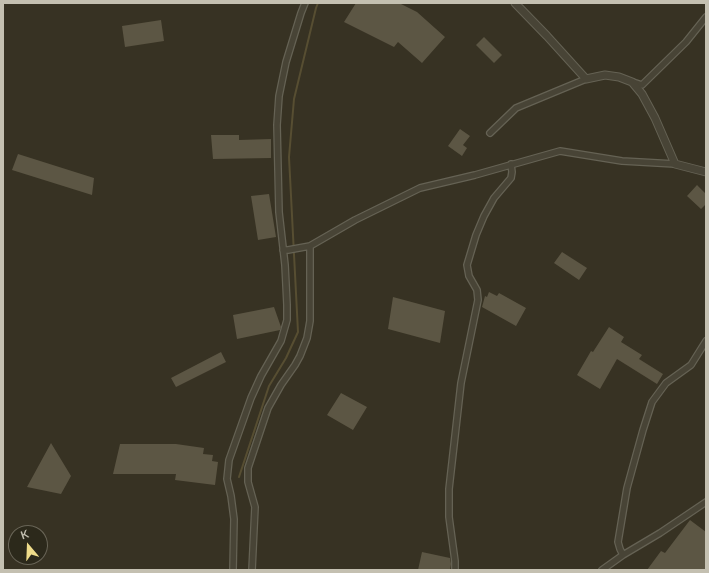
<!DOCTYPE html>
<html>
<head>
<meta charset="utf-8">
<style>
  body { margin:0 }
  #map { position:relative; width:709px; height:573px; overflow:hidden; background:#373223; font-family:Lato,sans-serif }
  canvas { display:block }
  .frame { position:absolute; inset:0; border:4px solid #c4c0b1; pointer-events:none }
  .north { position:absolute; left:8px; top:525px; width:40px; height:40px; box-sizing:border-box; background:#2c291b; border:1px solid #696557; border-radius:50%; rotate:341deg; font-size:11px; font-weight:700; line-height:16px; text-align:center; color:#c4c0b1 }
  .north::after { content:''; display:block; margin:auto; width:14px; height:18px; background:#efdc8a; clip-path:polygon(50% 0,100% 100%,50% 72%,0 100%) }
</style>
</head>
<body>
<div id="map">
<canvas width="709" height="573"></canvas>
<div class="frame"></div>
<div class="north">K</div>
</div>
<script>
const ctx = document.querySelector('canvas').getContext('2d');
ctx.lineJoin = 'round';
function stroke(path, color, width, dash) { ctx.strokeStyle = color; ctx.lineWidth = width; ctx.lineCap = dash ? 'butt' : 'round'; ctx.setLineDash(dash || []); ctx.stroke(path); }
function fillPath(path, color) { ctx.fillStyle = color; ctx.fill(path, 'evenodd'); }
stroke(new Path2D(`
  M239,477L269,386L286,358L298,332L289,157L294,99L316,8L318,3`), '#574e32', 2);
fillPath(new Path2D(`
  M356,3H399L417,12L445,37L422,63L398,42L394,47L344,22Z
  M161,20L164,41L125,47L122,26Z
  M484,37L502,55L494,63L476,45Z
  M460,129L470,136L463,145L467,148L462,156L448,146Z
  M211,135H239V140L271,139V158L213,159Z
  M18,154L94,178L92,195L12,170Z
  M697,185L706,194V204L701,209L687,196Z
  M269,194L276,237L258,240L251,196Z
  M562,252L587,268L579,280L554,263Z
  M489,292L497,296L499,293L526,308L516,326L482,307L485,296L487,297Z
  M393,297L445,311L440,343L388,329Z
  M274,307L281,327L280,330L237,339L233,315Z
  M609,327L624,337L621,342L642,355L639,359L663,374L657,384L617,359L600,389L577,375L591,351L593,352Z
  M221,352L226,362L176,387L171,378Z
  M341,393L367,407L353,430L327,415Z
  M51,443L71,476L61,494L27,487Z
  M120,444H176L204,448L203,454L213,455L212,461L218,462L215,485L175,480L176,474H113Z
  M690,520L706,532V570H647L661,551L665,553Z
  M422,552L450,558L451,564L450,570H418Z`), '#5c5644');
const minor = new Path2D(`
  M633,82L642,85L686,42L706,17
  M490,133L516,108L586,79
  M283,250H288L310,246L355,220L420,188L475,175L560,151L622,161L675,164
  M623,555L620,549L618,542L627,488L643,430L652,402L666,383L691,365L706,341
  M233,570L234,519L231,496L227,479L229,460L251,398L261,376L281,341L287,320V305L285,265L279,212L277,125L279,96L286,62L301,13L305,3
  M252,570L255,507L248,482V468L268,408L281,385L295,365L300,356L307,338L310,321V246
  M455,570V561L449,517V489L461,383L478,300L477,290L469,276L467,265L476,235L484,216L494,198L511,178L512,172L511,164
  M602,570L623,555L660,533L706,502`);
const tertiary = new Path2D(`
  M515,3L547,36L586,79L605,75L619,77L632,82L642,94L655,118L675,164L706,172`);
stroke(minor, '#656254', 8);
stroke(tertiary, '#656254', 9);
stroke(minor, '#484436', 5.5);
stroke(tertiary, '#484436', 7);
</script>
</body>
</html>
